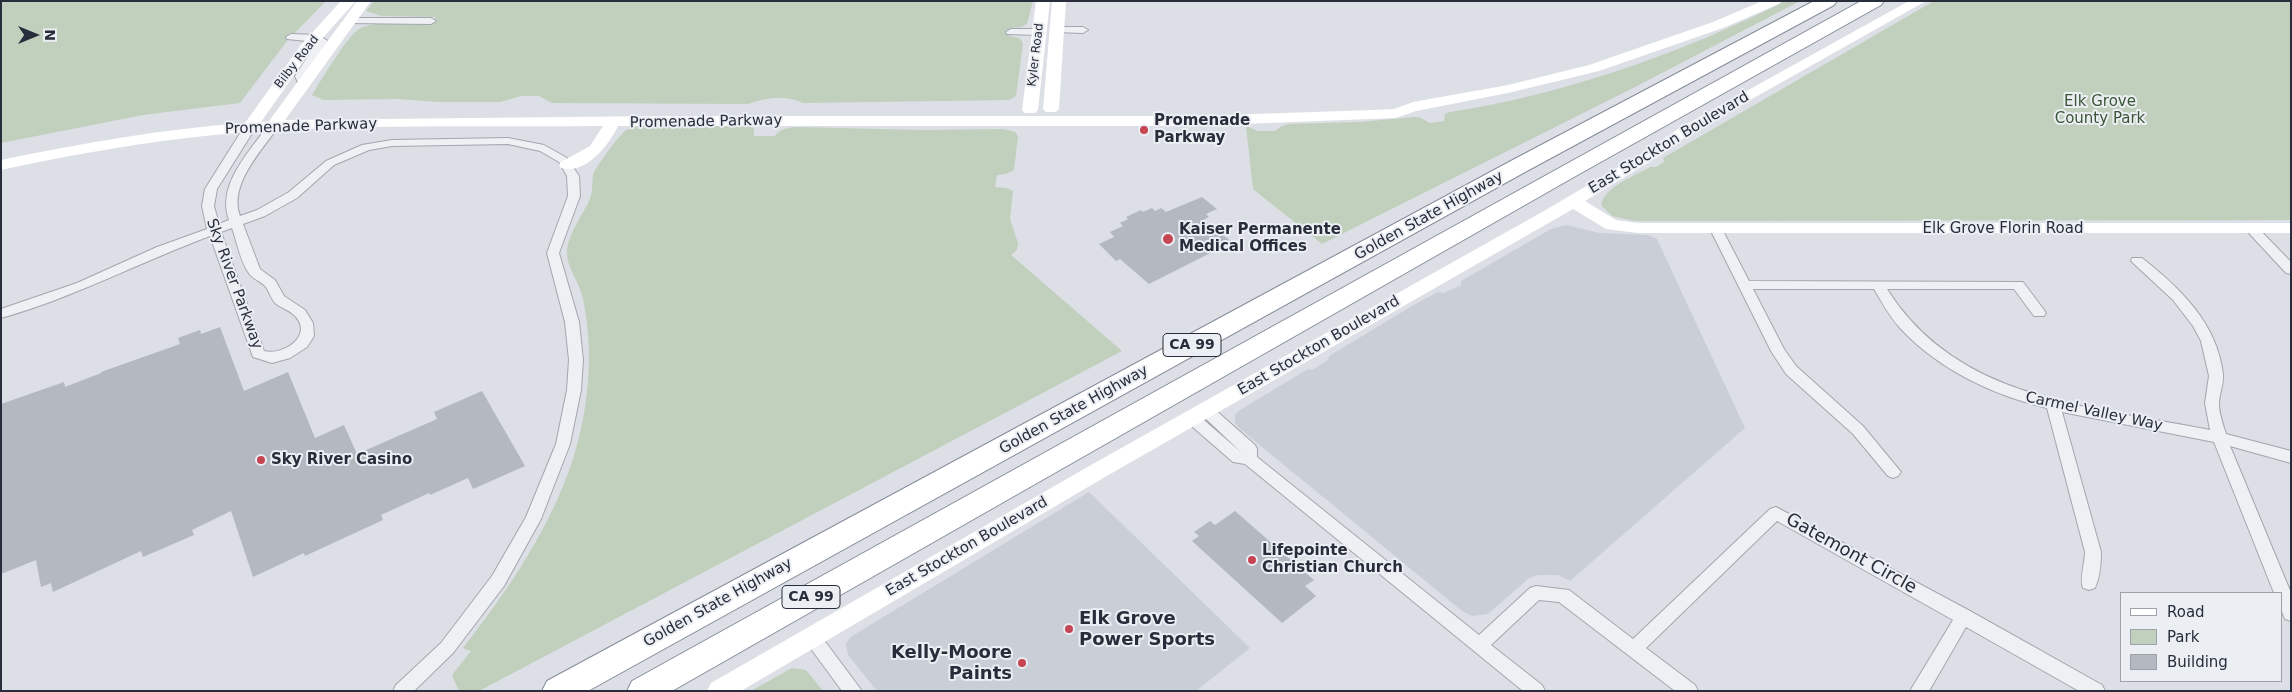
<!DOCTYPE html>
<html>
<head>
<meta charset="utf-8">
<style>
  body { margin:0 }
  #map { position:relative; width:2292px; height:692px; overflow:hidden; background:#dcdfe5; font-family:"DejaVu Sans",sans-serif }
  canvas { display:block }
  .frame { position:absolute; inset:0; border:2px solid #272d3a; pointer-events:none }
  .legend { position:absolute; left:2120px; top:592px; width:162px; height:90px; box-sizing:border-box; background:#ebeef3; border:1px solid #9da1a9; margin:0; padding:6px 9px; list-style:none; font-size:15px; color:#272d3a }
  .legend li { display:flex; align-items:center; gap:10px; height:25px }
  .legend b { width:25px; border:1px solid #9da1a9 }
  .north { position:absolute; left:10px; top:10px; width:50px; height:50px; -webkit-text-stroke:4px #ebeef3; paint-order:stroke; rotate:90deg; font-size:14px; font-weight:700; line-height:20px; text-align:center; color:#272d3a }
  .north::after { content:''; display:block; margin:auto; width:18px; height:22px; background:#272d3a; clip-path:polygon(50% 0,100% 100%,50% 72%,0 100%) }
</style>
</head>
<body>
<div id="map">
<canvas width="2292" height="692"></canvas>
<div class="frame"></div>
<ul class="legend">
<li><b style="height:6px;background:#fff"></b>Road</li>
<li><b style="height:14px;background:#c1cfbd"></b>Park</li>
<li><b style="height:14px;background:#b3b8c1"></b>Building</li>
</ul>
<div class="north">N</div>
</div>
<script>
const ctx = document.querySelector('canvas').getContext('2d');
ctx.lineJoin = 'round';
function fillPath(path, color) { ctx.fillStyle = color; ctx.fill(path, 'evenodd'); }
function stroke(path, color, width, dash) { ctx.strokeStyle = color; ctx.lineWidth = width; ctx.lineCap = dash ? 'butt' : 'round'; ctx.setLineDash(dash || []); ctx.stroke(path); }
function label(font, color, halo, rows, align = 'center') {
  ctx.font = font + ' "DejaVu Sans",sans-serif'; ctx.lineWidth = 4; ctx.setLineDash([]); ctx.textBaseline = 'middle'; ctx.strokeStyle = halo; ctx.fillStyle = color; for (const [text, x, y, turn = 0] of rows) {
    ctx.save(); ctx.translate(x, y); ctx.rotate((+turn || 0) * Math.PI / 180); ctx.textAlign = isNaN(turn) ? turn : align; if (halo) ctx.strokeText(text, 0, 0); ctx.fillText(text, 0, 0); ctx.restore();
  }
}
fillPath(new Path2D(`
  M1566,225L1599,233L1648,235L1657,239L1745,428L1570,581L1558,575H1538L1529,578L1488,614L1472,616L1462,611L1239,428L1235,423V415L1240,410L1308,369L1312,370L1328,360L1329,356L1412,306L1438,292L1444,293L1461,285V281L1551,229Z
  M1089,492L1250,648L1196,691H877L848,655L846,643L852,636Z`), '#caced6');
fillPath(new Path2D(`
  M1,1H326L287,41L240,103L143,115L1,143Z
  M374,1H1033L1027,24L1021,27L1011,28L1009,36L1019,38L1023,43L1016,96L1009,100L803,103C784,95 768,97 748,104L552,103L539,96H521L500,102H438L397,99L324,100L312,95C320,82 348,35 359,29C375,20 409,25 428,25L436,17L381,16L366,11Z
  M1785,1H1800L1637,86L1322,244L1253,189L1246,126L1258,131H1275L1282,126L1289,124L1360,122L1414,117L1421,118L1430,123L1444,121L1445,114L1450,112C1562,95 1683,53 1785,1Z
  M1934,1H2291V220L1634,221L1612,216L1601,205C1605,186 1635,176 1650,167H1656L1664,162L1663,158Z
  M644,125L748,126L754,128V136H775C780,129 787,128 795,127L922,130L1003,129L1015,132L1018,136L1014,170L1006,174L997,175L995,187L1007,188L1013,191L1010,219L1018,243L1017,250L1011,255L1122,351L479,691H459L452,675L471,651L463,648C508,590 550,529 573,459C589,408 594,352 583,299C580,283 567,268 567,253C567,236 582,216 589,201C593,192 592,184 593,175C594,169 621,133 626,130C632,127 638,126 644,125Z
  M792,668L806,670L823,691H751Z`), '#c1cfbd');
fillPath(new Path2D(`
  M1202,197L1217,209L1206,214L1209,217L1203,220L1232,242L1149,284L1120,259L1116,261L1099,244L1114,237L1110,232L1123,226L1120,223L1128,219L1126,217L1141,210L1143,212L1152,208L1155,211L1161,208L1166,212Z
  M220,327L244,391L288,372L315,438L344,425L357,454L437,419L434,412L482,391L525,466L473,489L468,478L430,495L429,493L381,515L383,520L305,556L304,553L253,577L231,511L192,530L194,535L143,557L141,551L53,592L51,583L41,587L36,560L1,574V404L64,382L65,387L101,373V372L180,344L178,338L200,330L201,334Z
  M1235,511L1314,580L1305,586L1316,596L1282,623L1192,541L1199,536L1194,532L1210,521L1215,525Z`), '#b3b8c1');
const street = new Path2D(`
  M348,18H431L436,21L431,24L344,23L343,21Z
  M1058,27H1083L1088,30L1083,33L1054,32V28Z
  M1011,29H1039L1044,32L1039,35L1007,34L1006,32Z
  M291,34L318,35L328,41L305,76L308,83L307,85H299L295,76L317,42L287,39L286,37Z
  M273,123L279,126C262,150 228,185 240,216L257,210L289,192L326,161L362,145L392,140L508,138L544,145L567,158L579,176L580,196L559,253L579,322L583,360L581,390L570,444L541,519L504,586L453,653L414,691H393L396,685L441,643L492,576L526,517L556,444L567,390L569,360L565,322L547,253L568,196L567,176L559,162L540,151L508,144L392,146L369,150L334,165L297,198L265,216L243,224L260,269L275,280L284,296L305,310L313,323L314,336L307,347L290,358L272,363L253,357L210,236C140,262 73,298 1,318V309L77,283L157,247L207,229L202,206L205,189L244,127L250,124L256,127L217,189L214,206L219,224L229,220C216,185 250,151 269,124ZM232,228C237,242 240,260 248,272C252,279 261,281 266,287C270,293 271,299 276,304C282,308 291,311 296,317C313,337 282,356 264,351L221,232Z
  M2251,224L2255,225L2291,262V274L2286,273L2247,231L2245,228Z
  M1716,225L1722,229L1749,281L2023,282L2044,310L2046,313L2044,316H2034L2014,289H1887C1958,402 2092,406 2210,430L2205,403L2209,376L2201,341L2193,326L2173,300L2131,261L2132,258H2142C2180,288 2217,323 2223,374C2224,384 2219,394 2219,404C2219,414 2223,424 2226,434L2291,451V463L2230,446L2291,593V621L2285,619L2281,609V593H2274L2214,442L2062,412L2101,552C2101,564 2100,577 2095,588L2089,590L2083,588C2079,579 2085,563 2085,552L2047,408C1992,395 1938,369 1900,328C1889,316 1882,302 1874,289H1753L1784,349L1796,366L1863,426L1901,472L1898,476L1893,478L1888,476L1853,434L1786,374L1771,351L1710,229Z
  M1207,406L1212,407L1255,445L1257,449V457L1479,635L1530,588L1536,586L1569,590L1633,639L1770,509L1776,507L1970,611L2102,685L2105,691H2079L1966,627L1929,691H1910L1953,620L1777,521L1646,648L1695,685L1698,691H1675L1559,602L1539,600L1491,645L1542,685L1545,691H1523L1245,464L1233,462L1188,423L1186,419L1188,415H1198L1242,453L1202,415L1200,411L1202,407Z
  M812,630L818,632L862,691H842L806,642L803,637L806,632Z`);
const highway = new Path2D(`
  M1814,1H1837L1834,5L1525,172L588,691H542L547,681L1509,162Z
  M1861,1H1884L1881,5L1574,177L672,691H627L632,681Z`);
stroke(street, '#a2a6ae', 2);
stroke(highway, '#848c9b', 2);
fillPath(street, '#eef0f4');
fillPath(new Path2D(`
  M341,1H356L311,51L261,122L269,121L357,1H371L285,120L660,116H1193L1373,110L1394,109L1413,102L1508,85L1589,65L1713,22L1762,1H1781L1779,4L1723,28L1599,71L1508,93L1416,111L1396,118L1193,126H618C609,145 586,175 561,168L559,165L561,162L590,146L603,126C491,127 378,124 266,131C177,136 89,151 1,170V160C82,143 163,129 245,123L301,45Z
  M1036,1H1050L1038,110L1035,113H1025L1022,110Z
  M1052,1H1066L1059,109L1056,112H1046L1043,109Z
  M1909,1H1926L1688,135L1661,155L1585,201L1616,220L1638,223H2291V233H1638L1606,229L1573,209L1105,477L741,691H707L711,683L1091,465L1544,211L1649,149L1678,129Z`), '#fff');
fillPath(highway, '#fff');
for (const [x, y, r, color] of [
  [1144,130,5,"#c54652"],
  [1168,239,6,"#c54652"],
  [261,460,5,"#c54652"],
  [1252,560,5,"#c54652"],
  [1069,629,5,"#c54652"],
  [1022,663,5,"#c54652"]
]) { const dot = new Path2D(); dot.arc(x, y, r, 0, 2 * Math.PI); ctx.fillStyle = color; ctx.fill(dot); stroke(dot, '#ebeef3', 2); }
label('12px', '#272d3a', '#ebeef3', [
  ["Kyler Road",1036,55,-83],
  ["Bilby Road",297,62,-52]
]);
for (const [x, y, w] of [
  [1192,345,58],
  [811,597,58]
]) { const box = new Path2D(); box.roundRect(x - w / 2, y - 11.5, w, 23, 4); ctx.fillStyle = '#ebeef3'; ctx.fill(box); stroke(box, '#272d3a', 1); }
label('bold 14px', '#272d3a', null, [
  ["CA 99",1192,345],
  ["CA 99",811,597]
]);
label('15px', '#395535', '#ebeef3', [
  ["Elk Grove",2100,102],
  ["County Park",2100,119]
]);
label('bold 15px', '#272d3a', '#ebeef3', [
  ["Promenade",1154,121],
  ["Parkway",1154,138],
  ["Kaiser Permanente",1179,230],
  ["Medical Offices",1179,247],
  ["Sky River Casino",271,460],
  ["Lifepointe",1262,551],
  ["Christian Church",1262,568]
], 'left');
label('15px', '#272d3a', '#ebeef3', [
  ["Promenade Parkway",706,122,-1],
  ["Promenade Parkway",301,127,-2],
  ["East Stockton Boulevard",1669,143,-31],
  ["Golden State Highway",1429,216,-29],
  ["Elk Grove Florin Road",2003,229],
  ["Sky River Parkway",234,284,70],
  ["East Stockton Boulevard",1319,346,-30],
  ["Golden State Highway",1074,410,-29],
  ["Carmel Valley Way",2094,412,12],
  ["East Stockton Boulevard",967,547,-30],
  ["Golden State Highway",718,603,-29]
]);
label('18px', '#272d3a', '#ebeef3', [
  ["Gatemont Circle",1851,554,29]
]);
label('bold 18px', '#272d3a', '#ebeef3', [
  ["Elk Grove",1079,619],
  ["Power Sports",1079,640],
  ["Kelly-Moore",1012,653,"right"],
  ["Paints",1012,674,"right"]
], 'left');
</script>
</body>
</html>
